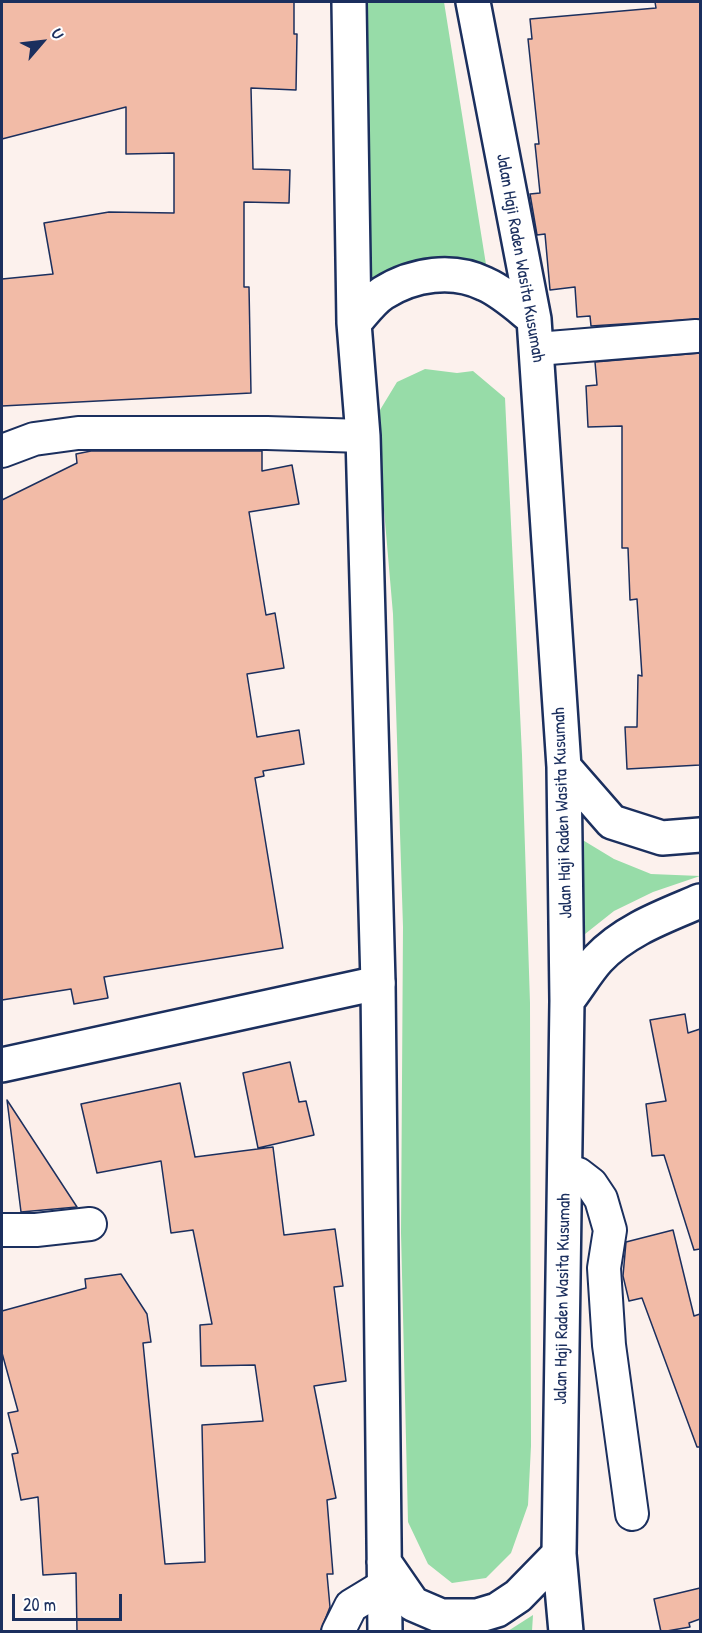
<!DOCTYPE html>
<html>
<head>
<meta charset="utf-8">
<style>
  body { margin:0 }
  #map { position:relative; width:702px; height:1633px; overflow:hidden; background:#fcf1ed; font-family:"Patrick Hand",sans-serif }
  canvas { display:block }
  .frame { position:absolute; inset:0; border:3px solid #1b2f5e; pointer-events:none }
  .north { position:absolute; left:12px; top:12px; width:60px; height:60px; -webkit-text-stroke:4px #fff; paint-order:stroke; rotate:62deg; font-size:16px; font-weight:700; line-height:24px; text-align:center; color:#1b2f5e }
  .north::after { content:''; display:block; margin:auto; width:21px; height:27px; background:#1b2f5e; clip-path:polygon(50% 0,100% 100%,50% 72%,0 100%) }
  .scale { position:absolute; left:12px; top:1594px; width:110px; height:27px; box-sizing:border-box; border:3px solid #1b2f5e; border-top:0; padding-left:8px; font-size:18px; line-height:21px; white-space:nowrap; color:#1b2f5e; -webkit-text-stroke:4px #fff; paint-order:stroke }
</style>
</head>
<body>
<div id="map">
<canvas width="702" height="1633"></canvas>
<div class="frame"></div>
<div class="north">U</div>
<div class="scale">20 m</div>
</div>
<script>
const ctx = document.querySelector('canvas').getContext('2d');
ctx.lineJoin = 'round';
function fillPath(path, color) { ctx.fillStyle = color; ctx.fill(path, 'evenodd'); }
function stroke(path, color, width, dash) { ctx.strokeStyle = color; ctx.lineWidth = width; ctx.lineCap = dash ? 'butt' : 'round'; ctx.setLineDash(dash || []); ctx.stroke(path); }
function label(font, color, halo, rows, align = 'center') {
  ctx.font = font + ' "Patrick Hand",sans-serif'; ctx.lineWidth = 5; ctx.setLineDash([]); ctx.textBaseline = 'middle'; ctx.strokeStyle = halo; ctx.fillStyle = color; for (const [text, x, y, turn = 0] of rows) {
    ctx.save(); ctx.translate(x, y); ctx.rotate((+turn || 0) * Math.PI / 180); ctx.textAlign = isNaN(turn) ? turn : align; if (halo) ctx.strokeText(text, 0, 0); ctx.fillText(text, 0, 0); ctx.restore();
  }
}
fillPath(new Path2D(`
  M366,2H444L492,302L451,287L407,292L369,321Z
  M425,369L457,373L473,371L505,398L522,755L530,1003L531,1446L528,1505L511,1553L486,1578L452,1583L428,1564L408,1522L401,1233L403,927L393,614L378,440L380,410L397,382Z
  M581,839L614,859L651,874L700,876L653,892L614,911L585,934Z
  M533,1615L532,1631H508Z`), '#97dca8');
const building = new Path2D(`
  M2,2H294V34H297L296,90L251,88L253,169L290,170L289,203L244,202V287H249L251,393L2,406V279L53,274L44,223L109,212L174,213V153L126,154V107L2,139Z
  M655,2H700V319L591,326L590,316L577,317L575,287L550,290L545,234L537,235L530,194L540,193L535,144H539L528,39H532L530,19L656,8Z
  M700,353V765L627,769L625,727H637L638,675L642,676L637,599L630,600L628,548H622V426L588,427L586,386L597,385L595,362Z
  M91,451H262V471L292,465L299,504L249,512L266,615L275,613L284,668L247,674L257,737L299,730L304,764L263,771L264,776L255,778L283,948L104,977L108,998L74,1004L71,989L2,1000V500L77,463L76,454Z
  M685,1014L688,1033L700,1029V1249L694,1250L664,1155L652,1156L646,1104L666,1101L650,1020Z
  M290,1062L299,1102L306,1101L314,1135L258,1148L243,1073Z
  M180,1083L195,1157L273,1147L284,1235L335,1229L343,1286L334,1287L346,1381L314,1386L336,1498L327,1500L333,1574H327L330,1607L320,1632H77L76,1573L43,1575L38,1497L21,1500L12,1454L18,1453L8,1413L18,1411L2,1353V1311L86,1288L85,1279L121,1274L147,1314L151,1342L143,1343L165,1564L205,1562L202,1425L263,1421L255,1365L201,1366L200,1325L212,1324L193,1230L171,1233L161,1161L97,1173L81,1104Z
  M7,1100L77,1207L21,1212Z
  M673,1230L694,1316L700,1314V1447H697L642,1298L629,1301L623,1276L626,1242Z
  M700,1588V1619L689,1623L690,1627L661,1632L654,1599Z`);
fillPath(building, '#f2bba7');
stroke(building, '#1b2f5e', 1.5);
const street = new Path2D(`
  M537,349L696,336
  M2,451L34,439L78,433H267L363,436
  M565,1170L578,1174L591,1184L601,1199L610,1230L604,1268L609,1345L632,1514
  M2,1230H36L90,1224
  M338,1632L351,1606L384,1586`);
const secondary = new Path2D(`
  M2,1065L378,983`);
const highway = new Path2D(`
  M349,2L354,323L363,436L378,983L385,1632
  M473,2L534,319L564,767L567,1001L559,1554L566,1632
  M354,323C363,313 372,300 383,293C413,274 453,268 485,284C503,292 519,307 534,319
  M564,767L612,822L662,838L700,835
  M567,1001C578,987 587,971 598,959C625,930 665,916 700,901
  M384,1562L413,1604L441,1616H477L497,1610L518,1596L559,1554`);
stroke(street, '#1b2f5e', 36);
stroke(secondary, '#1b2f5e', 38);
stroke(highway, '#1b2f5e', 38);
stroke(street, '#fff', 32);
stroke(secondary, '#fff', 33);
stroke(highway, '#fff', 33);
label('18px', '#1b2f5e', '#fff', [
  ["Jalan Haji Raden Wasita Kusumah",520,258,80],
  ["Jalan Haji Raden Wasita Kusumah",563,813,-92],
  ["Jalan Haji Raden Wasita Kusumah",563,1299,-89]
]);
</script>
</body>
</html>
